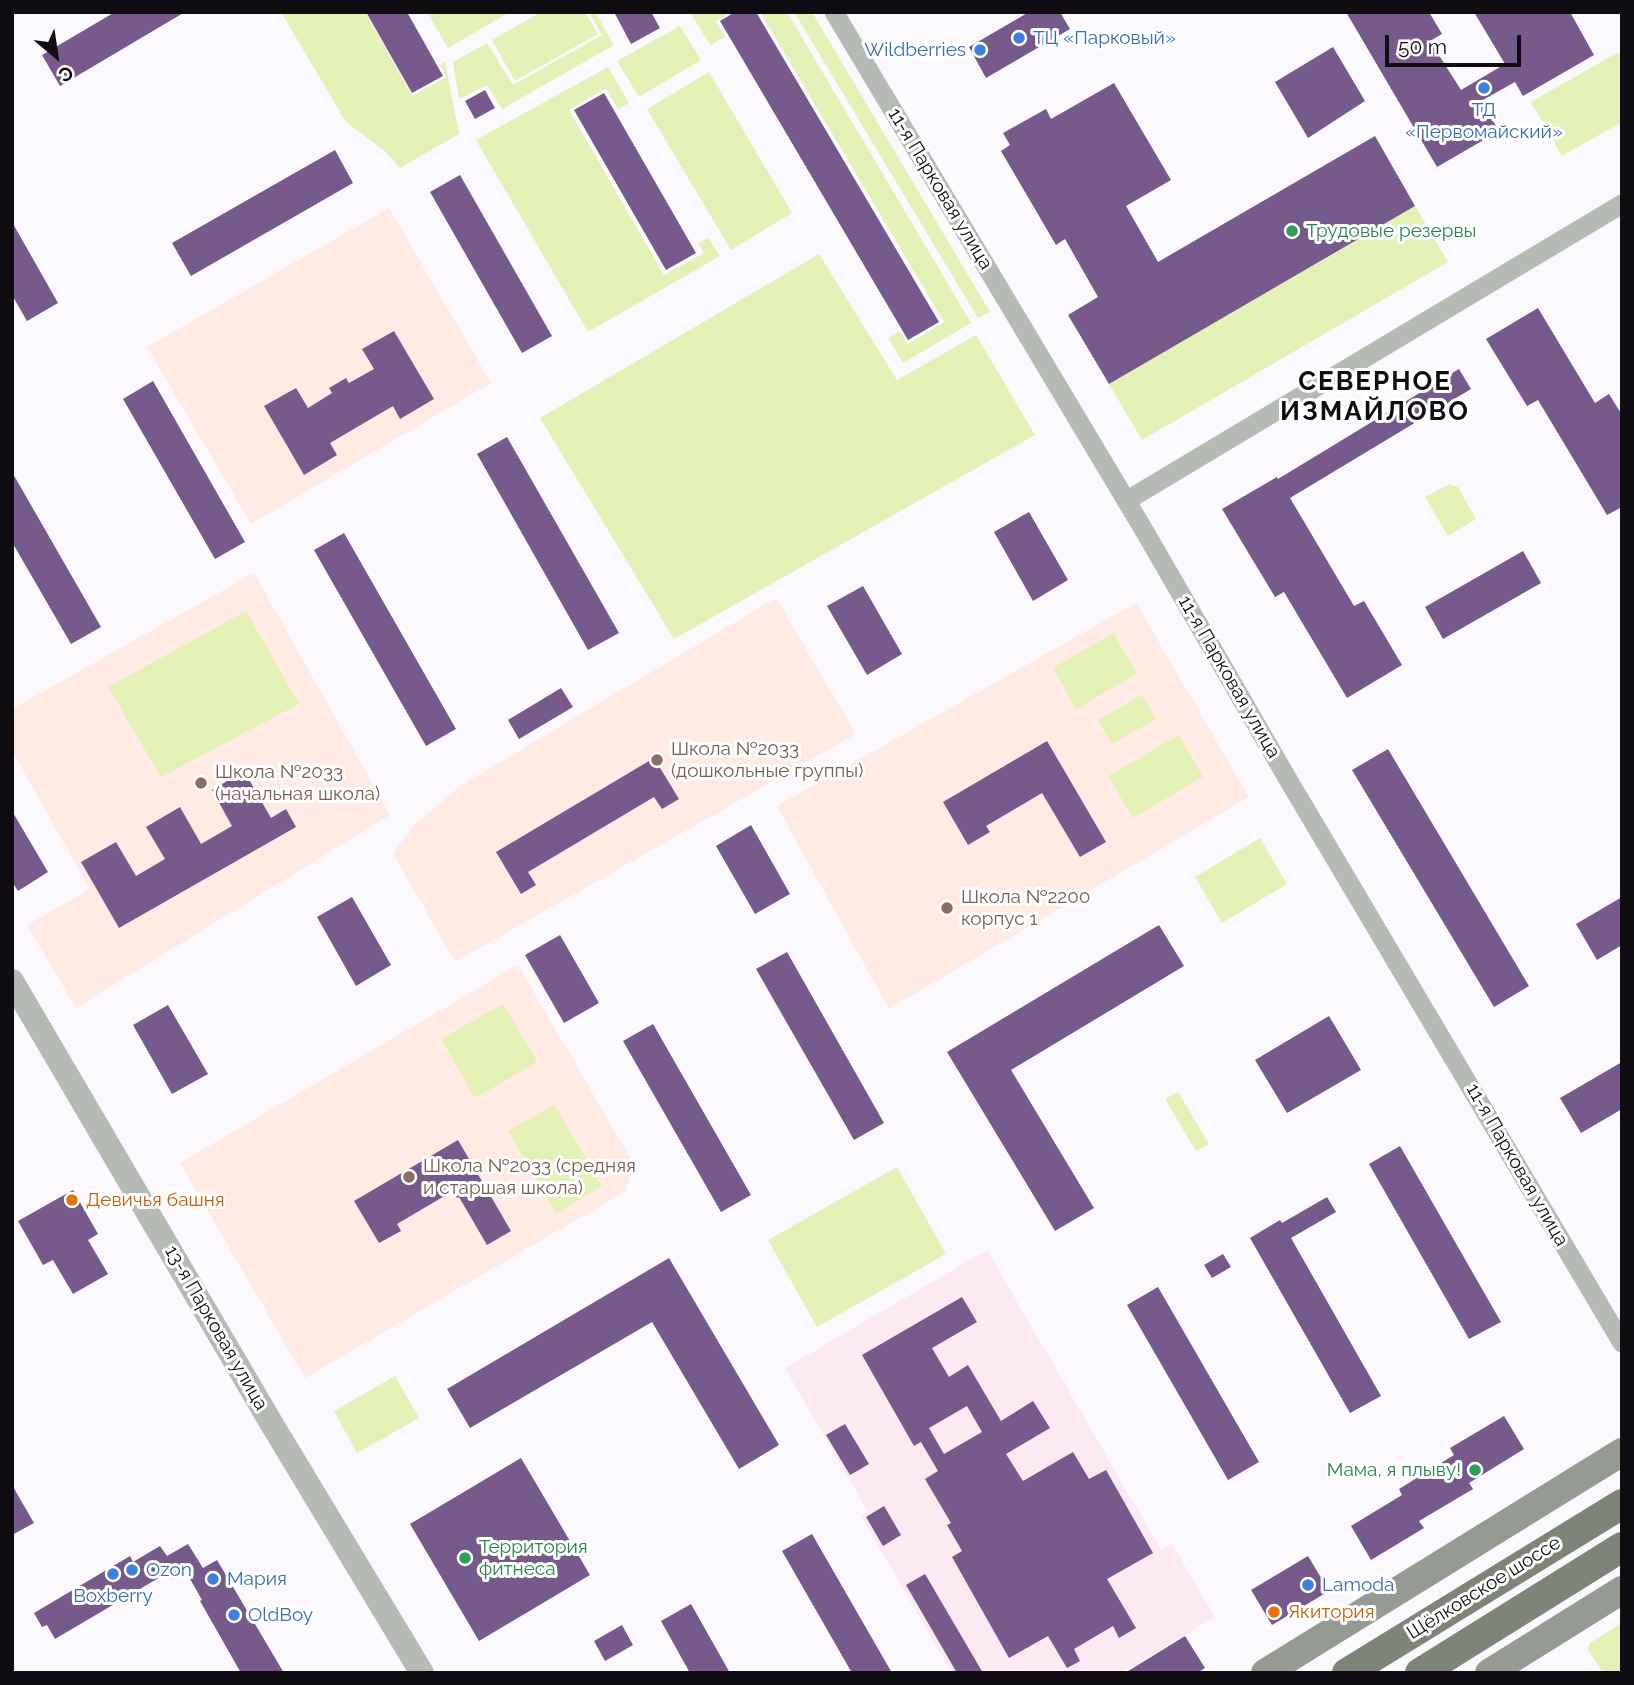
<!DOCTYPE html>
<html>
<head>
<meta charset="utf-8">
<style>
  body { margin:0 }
  #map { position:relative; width:1634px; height:1685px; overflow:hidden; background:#fbf8fe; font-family:Raleway,sans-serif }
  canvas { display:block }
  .frame { position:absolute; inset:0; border:14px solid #100d12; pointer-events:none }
  .north { position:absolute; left:21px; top:21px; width:70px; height:70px; -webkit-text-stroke:5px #fff; paint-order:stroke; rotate:151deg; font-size:19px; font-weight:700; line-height:28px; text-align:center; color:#100d12 }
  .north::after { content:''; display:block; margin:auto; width:24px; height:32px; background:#100d12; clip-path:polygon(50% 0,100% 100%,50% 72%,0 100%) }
  .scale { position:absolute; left:1385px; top:35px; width:136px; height:32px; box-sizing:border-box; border:4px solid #100d12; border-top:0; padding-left:9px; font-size:21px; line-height:24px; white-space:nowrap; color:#100d12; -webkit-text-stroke:5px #fff; paint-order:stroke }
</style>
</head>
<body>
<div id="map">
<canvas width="1634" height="1685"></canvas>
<div class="frame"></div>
<div class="north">С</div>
<div class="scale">50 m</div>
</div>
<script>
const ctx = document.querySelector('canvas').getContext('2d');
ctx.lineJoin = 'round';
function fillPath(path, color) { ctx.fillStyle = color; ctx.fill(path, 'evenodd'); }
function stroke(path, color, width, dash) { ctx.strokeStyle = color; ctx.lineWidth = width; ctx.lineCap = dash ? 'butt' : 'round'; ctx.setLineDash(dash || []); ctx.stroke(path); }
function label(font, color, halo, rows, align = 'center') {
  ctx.font = font + ' Raleway,sans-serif'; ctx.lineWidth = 6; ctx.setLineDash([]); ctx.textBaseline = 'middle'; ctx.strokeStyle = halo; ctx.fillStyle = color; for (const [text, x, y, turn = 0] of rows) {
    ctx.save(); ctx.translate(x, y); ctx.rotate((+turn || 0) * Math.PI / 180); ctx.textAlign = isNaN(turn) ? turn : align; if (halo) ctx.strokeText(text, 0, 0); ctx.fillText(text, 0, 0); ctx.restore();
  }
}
fillPath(new Path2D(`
  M987,1250L1161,1550L1172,1544L1215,1617L1120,1673H952L861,1516L868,1512L785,1368Z`), '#fde9f1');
fillPath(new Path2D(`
  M389,208L491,383L251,524L147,347Z
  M254,573L390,815L76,1008L27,925L90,889L12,751V709Z
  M776,598L856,734L455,962L393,853L413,826L460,786Z
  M1136,603L1249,797L889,1009L777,806Z
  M518,965L633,1163L626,1191L305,1378L180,1163Z`), '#ffebe4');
fillPath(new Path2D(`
  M281,12H365L412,96L446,77L440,65L445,62L459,134L400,168L386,152L346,122Z
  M427,12H510L448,48Z
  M541,12H585L598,34L515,81L492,40Z
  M589,12H595L614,45L502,109L487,85L459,99L453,62L487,43L513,85L602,35Z
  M690,12H731L716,21L725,37L710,45Z
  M760,12H787L971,323L903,363L888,338L900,331L908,344L944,322Z
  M794,12H812L990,312L978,318Z
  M680,26L701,60L639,97L617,61Z
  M1617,53L1622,54V122L1562,156L1531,102Z
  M608,67L629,103L618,109L606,88L569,110L664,275L704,253L698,243L708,238L720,256L588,332L476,140Z
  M709,72L792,213L731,250L647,109Z
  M1415,206L1448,262L1142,440L1109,384Z
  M819,254L897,380L976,335L1035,435L674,639L540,418Z
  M1450,484L1458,487L1476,519L1448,536L1425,497Z
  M246,611L299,704L161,777L108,687Z
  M1113,633L1137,673L1076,709L1053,668Z
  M1142,695L1156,719L1112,744L1098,720Z
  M1179,735L1203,777L1133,818L1108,776Z
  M1260,838L1287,884L1222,923L1195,877Z
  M503,1004L537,1062L475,1098L441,1039Z
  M1178,1092L1209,1144L1196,1151L1165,1099Z
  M554,1105L602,1186L556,1213L508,1131Z
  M897,1167L946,1254L817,1327L768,1240Z
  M395,1376L419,1418L357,1453L334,1411Z
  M1622,1623V1673H1603L1588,1650L1590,1643Z`), '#e3f1b6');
fillPath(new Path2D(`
  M115,12H185L60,86L42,55Z
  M366,12H407L443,76L412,93Z
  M614,12H651L660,28L631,44Z
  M735,12H756L939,322L908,340L720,21Z
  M1029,12H1060L1070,29L986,78L969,47Z
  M1346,12H1429L1442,34L1430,41L1461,90L1505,64L1474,12H1570L1594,55L1523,96L1515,82L1481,101L1499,131L1437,167Z
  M1333,47L1365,101L1308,138L1275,82Z
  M1114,83L1171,180L1126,206L1158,262L1375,136L1415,206L1109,384L1068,315L1098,297L1065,239L1056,245L1001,151L1010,145L1003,133L1046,109L1051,119Z
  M485,90L495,108L475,119L465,101Z
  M604,93L696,253L666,270L574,110Z
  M335,150L353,183L191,276L172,243Z
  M460,175L552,336L522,353L430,192Z
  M12,222L58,303L27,321L12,295Z
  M1538,308L1595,403L1609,394L1622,415V507L1607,515L1538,400L1527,406L1486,339Z
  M394,331L434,399L400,419L393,406L330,443L337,455L304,475L264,406L296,388L308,408L332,393L329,388L346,378L349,383L374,369L362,349Z
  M1459,369L1471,389L1290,498L1354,606L1364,601L1402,665L1347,698L1284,592L1275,597L1222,509L1277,477L1278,479Z
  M153,381L245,542L215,559L123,399Z
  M507,437L619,633L588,650L477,454Z
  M12,472L101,627L71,644L12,542Z
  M1029,512L1068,580L1033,601L994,532Z
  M344,533L456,729L426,746L314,550Z
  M1523,551L1541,583L1443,639L1425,607Z
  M863,586L902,654L867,675L827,606Z
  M561,688L573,707L519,739L508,720Z
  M1047,741L1106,842L1080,857L1042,793L986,826L990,832L968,845L943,802Z
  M1388,749L1529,986L1494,1007L1352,770Z
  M654,758L679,799L662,809L654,797L528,872L536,885L521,894L496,852Z
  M244,771L271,818L286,809L296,827L119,928L81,862L116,842L136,876L165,859L146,827L180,807L201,844L232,826L212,790Z
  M12,811L48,872L18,891L12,882Z
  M751,825L790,894L755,914L716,846Z
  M352,897L391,965L356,986L317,917Z
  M1622,897V945L1597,960L1576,924Z
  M1159,925L1184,966L1011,1070L1094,1208L1055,1231L947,1052Z
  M560,935L599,1003L564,1023L525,955Z
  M787,952L884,1123L854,1140L756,969Z
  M168,1005L208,1074L172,1094L133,1025Z
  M1329,1016L1361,1070L1287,1113L1255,1060Z
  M653,1024L751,1195L721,1212L623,1041Z
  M1622,1062V1109L1581,1133L1560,1098Z
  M458,1140L511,1231L487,1245L459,1197L457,1198L453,1191L397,1224L401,1231L379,1243L354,1201Z
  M1400,1146L1501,1322L1469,1339L1369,1164Z
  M73,1190L98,1234L88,1240L108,1274L73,1294L53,1260L43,1265L18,1221Z
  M1327,1197L1336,1212L1291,1238L1381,1396L1350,1413L1250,1238L1280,1220L1282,1223Z
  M1223,1254L1231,1267L1212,1278L1204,1265Z
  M669,1258L779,1445L739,1469L652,1322L470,1428L447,1389Z
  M1158,1287L1259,1462L1228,1480L1127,1305Z
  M962,1297L977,1322L932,1348L949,1377L968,1365L1001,1421L1033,1401L1050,1428L1006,1454L1023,1481L1073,1452L1089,1479L1106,1470L1153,1553L1107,1579L1136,1628L1119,1638L1113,1626L1074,1649L1080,1661L1067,1668L1048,1636L1009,1658L952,1557L962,1551L947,1525L951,1523L925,1479L938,1471L921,1442L914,1446L862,1355ZM967,1406L982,1432L944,1454L929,1428Z
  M1504,1416L1524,1449L1469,1483L1473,1489L1419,1521L1424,1528L1371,1560L1351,1526L1402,1495L1399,1489L1454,1455L1450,1448Z
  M845,1424L869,1464L850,1475L826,1435Z
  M521,1458L590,1575L479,1641L410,1524Z
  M12,1485L34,1523L12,1535Z
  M884,1506L901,1535L883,1546L866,1517Z
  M812,1534L892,1673H852L782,1551Z
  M188,1544L203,1568L217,1560L284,1673H241L200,1601L202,1600L185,1570L170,1579L167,1573L55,1639L47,1625L42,1627L34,1613L130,1556L133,1562L160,1546L167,1556Z
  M1308,1556L1329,1591L1272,1625L1251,1590Z
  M925,1574L983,1673H957L906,1585Z
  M691,1604L730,1673H690L661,1621Z
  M622,1625L633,1645L605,1661L594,1641Z
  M1185,1636L1205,1668L1197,1673H1125Z`), '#755a8b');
stroke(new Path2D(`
  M834,12L1145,532L1286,776L1622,1343
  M1126,501L1622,204`), '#b6bab4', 19);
stroke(new Path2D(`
  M12,981L270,1421L422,1673`), '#b6bab4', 24);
stroke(new Path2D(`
  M1265,1673L1622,1452
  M1489,1673L1622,1590`), '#959b92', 28);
stroke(new Path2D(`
  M1347,1673L1622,1504
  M1420,1673L1622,1547`), '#7d8579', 30);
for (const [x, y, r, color] of [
  [1019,38,7,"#3f7fe0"],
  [980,50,7,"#3f7fe0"],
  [1484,88,7,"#3f7fe0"],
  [1292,231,7,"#2e9e5b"],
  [657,760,7,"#8d6e63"],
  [201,783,7,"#8d6e63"],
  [947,908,7,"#8d6e63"],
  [409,1177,7,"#8d6e63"],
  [72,1200,7,"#e8710a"],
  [1475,1470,7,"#2e9e5b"],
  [465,1558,7,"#2e9e5b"],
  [132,1570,7,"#3f7fe0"],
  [113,1574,7,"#3f7fe0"],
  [213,1579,7,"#3f7fe0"],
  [1308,1585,7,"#3f7fe0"],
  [1274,1612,7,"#e8710a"],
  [234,1615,7,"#3f7fe0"]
]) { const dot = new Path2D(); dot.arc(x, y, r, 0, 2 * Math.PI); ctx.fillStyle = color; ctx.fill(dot); stroke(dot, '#fff', 2.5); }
label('19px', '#366cbe', '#fff', [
  ["ТЦ «Парковый»",1033,38],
  ["Wildberries",966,50,"right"],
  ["ТД",1484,110,"center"],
  ["«Первомайский»",1484,132,"center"],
  ["Ozon",146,1570],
  ["Мария",227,1579],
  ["Lamoda",1322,1585],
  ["Boxberry",113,1596,"center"],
  ["OldBoy",248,1615]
], 'left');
label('19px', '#100d12', '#fff', [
  ["11-я Парковая улица",940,189,59],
  ["11-я Парковая улица",1229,677,60],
  ["11-я Парковая улица",1517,1165,60],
  ["13-я Парковая улица",216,1328,60],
  ["Щёлковское шоссе",1484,1588,-32]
]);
label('19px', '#27864d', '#fff', [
  ["Трудовые резервы",1306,231],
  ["Мама, я плыву!",1461,1470,"right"],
  ["Территория",479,1547],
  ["фитнеса",479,1569]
], 'left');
label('19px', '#785e54', '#fff', [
  ["Школа №2033",671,749],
  ["(дошкольные группы)",671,771],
  ["Школа №2033",215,772],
  ["(начальная школа)",215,794],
  ["Школа №2200",961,897],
  ["корпус 1",961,919],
  ["Школа №2033 (средняя",423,1166],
  ["и старшая школа)",423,1188]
], 'left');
label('19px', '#c56008', '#fff', [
  ["Девичья башня",86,1200],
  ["Якитория",1288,1612]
], 'left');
ctx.letterSpacing = '2px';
label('bold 26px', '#100d12', '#fff', [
  ["СЕВЕРНОЕ",1375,382],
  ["ИЗМАЙЛОВО",1375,412]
]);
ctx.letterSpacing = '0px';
</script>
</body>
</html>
